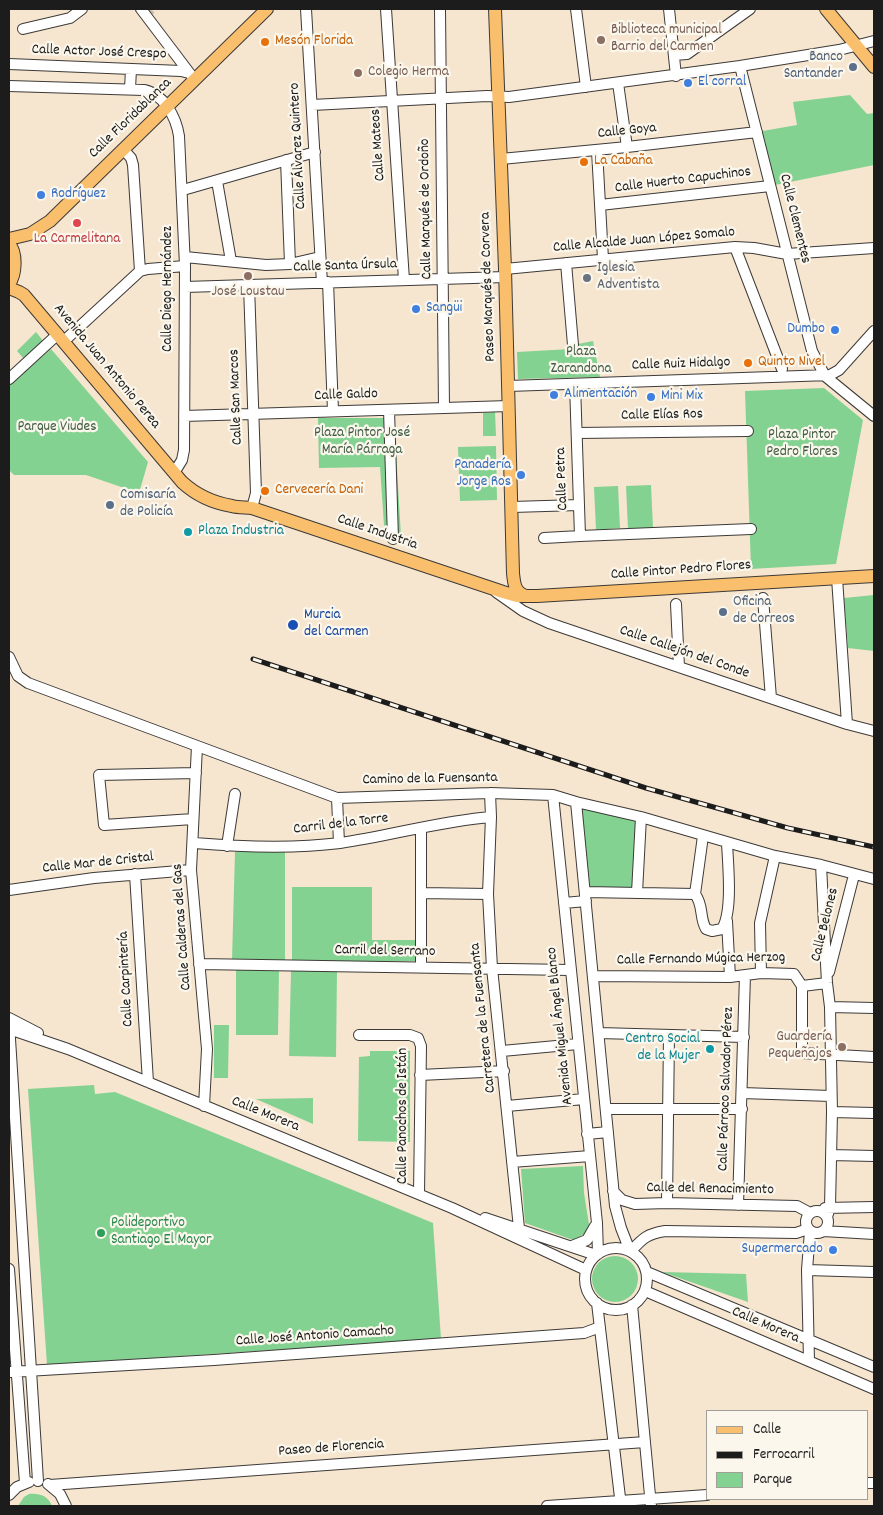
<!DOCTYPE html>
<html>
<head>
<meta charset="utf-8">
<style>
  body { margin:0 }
  #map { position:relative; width:883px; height:1515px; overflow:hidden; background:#f6e5cf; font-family:Dekko,sans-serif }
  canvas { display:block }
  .frame { position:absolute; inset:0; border:10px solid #1c1c1c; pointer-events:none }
  .legend { position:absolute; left:706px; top:1410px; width:162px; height:90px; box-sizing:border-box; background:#fbf7ec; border:1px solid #a29f99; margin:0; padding:6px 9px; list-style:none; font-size:15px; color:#1c1c1c }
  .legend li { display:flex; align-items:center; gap:10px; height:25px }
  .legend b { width:25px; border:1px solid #a29f99 }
</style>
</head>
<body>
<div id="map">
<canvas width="883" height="1515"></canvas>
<div class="frame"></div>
<ul class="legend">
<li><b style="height:6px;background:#f9bf6d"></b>Calle</li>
<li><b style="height:6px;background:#1c1c1c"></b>Ferrocarril</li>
<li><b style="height:14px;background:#83d291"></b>Parque</li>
</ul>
</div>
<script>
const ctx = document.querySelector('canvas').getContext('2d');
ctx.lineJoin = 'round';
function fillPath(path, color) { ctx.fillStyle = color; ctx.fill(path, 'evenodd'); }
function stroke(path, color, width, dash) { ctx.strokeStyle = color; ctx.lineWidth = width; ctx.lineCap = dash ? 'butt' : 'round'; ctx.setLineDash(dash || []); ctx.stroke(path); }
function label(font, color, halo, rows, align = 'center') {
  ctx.font = font + ' Dekko,sans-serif'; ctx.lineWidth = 4.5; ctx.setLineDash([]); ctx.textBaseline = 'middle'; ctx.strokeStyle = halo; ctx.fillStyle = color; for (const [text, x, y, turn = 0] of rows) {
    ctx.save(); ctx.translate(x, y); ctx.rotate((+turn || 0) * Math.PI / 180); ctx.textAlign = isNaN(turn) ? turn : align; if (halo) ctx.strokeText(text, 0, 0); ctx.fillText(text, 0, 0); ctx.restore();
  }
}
fillPath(new Path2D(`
  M850,95L867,114L874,113V165L770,186L757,132L797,125L793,102Z
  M36,332L44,342L24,359L17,351Z
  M593,341L600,377L518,379L517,352L571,349L573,345Z
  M51,349L148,462L139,493L86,475H14L9,470V385Z
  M824,388L863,420L836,564L751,569L745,391Z
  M495,412L496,436H483V413Z
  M318,418H394L401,536L387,531L384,525L380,467L319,468Z
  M496,446L497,500L460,501L458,447Z
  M651,485L653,528L628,529L626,486Z
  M618,486L620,528L596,530L594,487Z
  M874,595V651L848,648L844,598Z
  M576,802L641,817L637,893L585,892Z
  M285,851V961L232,960L235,852Z
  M292,887H372V940H417V961L292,962Z
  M236,970H279L278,1035H236Z
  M291,971H337L336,1057L289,1056Z
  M214,1025H229L228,1078H214Z
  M370,1051H410V1142L358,1141L359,1057L370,1056Z
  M94,1085L95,1094L115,1092L433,1223L441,1339L47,1365L28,1089Z
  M313,1098V1124L256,1099Z
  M583,1166L584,1193L590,1231L573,1240L525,1223L521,1169Z
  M592 1279a23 23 0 1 1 46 0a23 23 0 1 1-46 0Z
  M662,1272L746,1274L748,1302Z
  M29,1494C40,1493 48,1496 52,1506H18L24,1497Z`), '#83d291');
stroke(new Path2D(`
  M149,11L151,9`), '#cabdab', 10, [10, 5]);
const minor = new Path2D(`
  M141,9L191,75
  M306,9L322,283
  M386,9L404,280
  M440,9L444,408
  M576,9L586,87
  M669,9L676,76
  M23,29L70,18L82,9
  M674,55L687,54L750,9
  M9,64L181,71L189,73
  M740,66L812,351L825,376L874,416
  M618,83L627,147
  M9,86L144,90C164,94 176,117 179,136L185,266L184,450L182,460L174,473
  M130,89L131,69
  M312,105L487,96L509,97L740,66L839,50L874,41
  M123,149L131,158L133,165L140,271
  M597,150L603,259
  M501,159L627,147L757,132
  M286,160L290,264
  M217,181L231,261
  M183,190L315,152
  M600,205L770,186
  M735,247L782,369
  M185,257L266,265L290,264L320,257
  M566,263L573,345
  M505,269L735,247L754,248L787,254L874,248
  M328,282L333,411
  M249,285L256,493L252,508
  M185,287L505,277
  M64,341L140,271L148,269L185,266
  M9,379L58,334
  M508,386L830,375L839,370L874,331
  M389,410L393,539
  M184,416L509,406
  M577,433L748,431
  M512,507L579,505
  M580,536L751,529
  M544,538L580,536L575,384
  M837,578L847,724
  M496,592L523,611L549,623L847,724L874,731
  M763,598L771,698
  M676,604L679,667
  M9,657L18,676L28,683L337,798L490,793L553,795L576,802L641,817L775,856L821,865L874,879
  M197,746L191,870L207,1049L204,1106
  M490,793L491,817L488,894L492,968L519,1228V1239
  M553,795L597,1223L598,1254
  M337,798L339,843
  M576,802L615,1206L621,1228L630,1251
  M193,819L104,825L99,775L196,773
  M421,829V967
  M703,836L695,894C704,906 699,917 706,929L712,931L722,929C733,911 728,865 727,843
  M194,843C242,847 292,849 340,843C390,836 440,821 491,817
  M227,846L235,794
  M821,865L827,983L830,1007L832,1112L830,1207L827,1217
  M135,874L148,1082
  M9,890L94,878L191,870
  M585,892L695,894
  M421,893L488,894
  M637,893L641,817
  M564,903L586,901
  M727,921L730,977
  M199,964L570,970
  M829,972L854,875
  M761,973L760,923L775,856
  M594,976L730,977L761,973L794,974L802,986
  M827,983L802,986V1053L874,1057
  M830,1007L874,1008
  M9,1018L38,1033
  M9,1023L38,1481
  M9,1029L68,1049L452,1208L586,1270
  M599,1033L744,1037
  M359,1035H410L418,1038L421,1046L419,1194
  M502,1051L578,1044
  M420,1075L504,1071
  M742,1093L831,1096
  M507,1106L584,1099
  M606,1109H742
  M832,1112L874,1113
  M587,1134L608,1132
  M831,1155L874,1156
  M512,1162L590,1156
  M613,1191L622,1200L635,1204L667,1203L797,1206L810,1213
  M667,1203L669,1035
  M738,1205L745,975
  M825,1208L874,1207
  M806 1222a11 11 0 1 1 22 0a11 11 0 1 1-22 0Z
  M485,1218L596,1255
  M823,1231L874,1234
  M572,1246L587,1240L595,1226
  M585 1279a31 31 0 1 1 62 0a31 31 0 1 1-62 0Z
  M631,1251C643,1238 647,1234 665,1231L796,1233L808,1229
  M9,1269L25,1483
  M807,1270L874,1272
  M647,1272L874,1367
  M645,1291L874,1389
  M597,1303L621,1506
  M632,1305L651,1506
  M809,1361L807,1270L810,1231
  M9,1372L214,1360L584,1333L600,1327
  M867,1483H874
  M48,1484L60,1494L66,1506
  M50,1485L645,1442
  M9,1495L17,1487L29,1482
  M547,1506L707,1495`);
const major = new Path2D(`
  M495,9L505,269L513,573C514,584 515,593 526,596
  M826,9L874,67
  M9,239L30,234L50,221L267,9
  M9,244C17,253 16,274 9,284
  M9,288L19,292L24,295L182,482C196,495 214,503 232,506C239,508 246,507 252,508L503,592L517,596H537L874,576`);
stroke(minor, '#3d3a37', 12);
stroke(major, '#3d3a37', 14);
stroke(minor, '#fff', 10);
stroke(major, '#f9bf6d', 12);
const rail = new Path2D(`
  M253,659L646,788L788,828L874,847`);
stroke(rail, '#1c1c1c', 5);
stroke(rail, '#fbf7ec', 3, [9]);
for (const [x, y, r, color] of [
  [601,40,5,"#8d6e63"],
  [265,42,5,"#e8710a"],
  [853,67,5,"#5c6f8a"],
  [358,73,5,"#8d6e63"],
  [688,83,5,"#3f7fe0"],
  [584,162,5,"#e8710a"],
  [41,195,5,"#3f7fe0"],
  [77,223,5,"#e0444e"],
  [248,276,5,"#8d6e63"],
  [587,278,5,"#6b7280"],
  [416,309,5,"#3f7fe0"],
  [835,330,5,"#3f7fe0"],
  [748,363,5,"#e8710a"],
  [554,395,5,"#3f7fe0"],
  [651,397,5,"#3f7fe0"],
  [521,475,5,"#3f7fe0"],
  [265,491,5,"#e8710a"],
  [110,505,5,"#5c6f8a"],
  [188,532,5,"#0f9aa8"],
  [723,612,5,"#5c6f8a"],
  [293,625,6,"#1a4fb4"],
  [842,1047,5,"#8d6e63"],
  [710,1049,5,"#0f9aa8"],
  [101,1233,5,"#2e9e5b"],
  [833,1250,5,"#3f7fe0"]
]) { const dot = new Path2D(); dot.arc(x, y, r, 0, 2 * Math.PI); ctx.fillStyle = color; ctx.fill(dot); stroke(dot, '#fbf7ec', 2); }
label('15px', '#785e54', '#fbf7ec', [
  ["Biblioteca municipal",611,31],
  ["Barrio del Carmen",611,48],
  ["Colegio Herma",368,73],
  ["José Loustau",248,293,"center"],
  ["Guardería",832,1038,"right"],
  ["Pequeñajos",832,1055,"right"]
], 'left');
label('15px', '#c56008', '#fbf7ec', [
  ["Mesón Florida",275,42],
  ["La Cabaña",594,162],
  ["Quinto Nivel",758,363],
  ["Cervecería Dani",275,491]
], 'left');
label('15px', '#1c1c1c', '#fbf7ec', [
  ["Calle Actor José Crespo",99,53,2],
  ["Calle Floridablanca",131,119,-44],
  ["Calle Goya",627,132,-6],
  ["Calle Mateos",379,145,-94],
  ["Calle Álvarez Quintero",299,146,-93],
  ["Calle Huerto Capuchinos",683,181,-7],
  ["Calle Marqués de Ordoño",427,209,-91],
  ["Calle Clementes",794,219,76],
  ["Calle Alcalde Juan López Somalo",644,241,-5],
  ["Calle Santa Úrsula",345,267,-2],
  ["Paseo Marqués de Corvera",489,287,-92],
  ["Calle Diego Hernández",169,289,-90],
  ["Calle Ruiz Hidalgo",681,365,-2],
  ["Avenida Juan Antonio Perea",106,367,50],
  ["Calle Galdo",346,396,-2],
  ["Calle San Marcos",237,397,-92],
  ["Calle Elías Ros",662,416,-1],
  ["Calle Petra",563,479,-92],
  ["Calle Industria",377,533,19],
  ["Calle Pintor Pedro Flores",681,571,-4],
  ["Calle Callejón del Conde",684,653,19],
  ["Camino de la Fuensanta",430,780,-1],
  ["Carril de la Torre",341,825,-7],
  ["Calle Mar de Cristal",98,864,-6],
  ["Calle Belones",826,925,-76],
  ["Calle Calderas del Gas",183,927,-94],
  ["Carril del Serrano",385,952,1],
  ["Calle Fernando Múgica Herzog",701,960,-1],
  ["Calle Carpintería",127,979,-93],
  ["Carretera de la Fuensanta",484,1018,-96],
  ["Avenida Miguel Ángel Blanco",561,1026,-96],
  ["Calle Párroco Salvador Pérez",727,1089,-88],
  ["Calle Morera",265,1115,22],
  ["Calle Panochos de Istán",404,1116,-90],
  ["Calle del Renacimiento",710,1190,1],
  ["Calle Morera",765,1326,23],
  ["Calle José Antonio Camacho",315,1337,-4],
  ["Paseo de Florencia",331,1449,-4]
]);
label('15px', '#4e5e75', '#fbf7ec', [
  ["Banco",843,58,"right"],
  ["Santander",843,75,"right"],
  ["Comisaría",120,496],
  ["de Policía",120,513],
  ["Oficina",733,603],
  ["de Correos",733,620]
], 'left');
label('15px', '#366cbe', '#fbf7ec', [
  ["El corral",698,83],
  ["Rodríguez",51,195],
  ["Sangüi",426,309],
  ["Dumbo",825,330,"right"],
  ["Alimentación",564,395],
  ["Mini Mix",661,397],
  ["Panadería",511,466,"right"],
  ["Jorge Ros",511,483,"right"],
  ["Supermercado",823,1250,"right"]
], 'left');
label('15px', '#be3a42', '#fbf7ec', [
  ["La Carmelitana",77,240]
]);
label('15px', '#5b616d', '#fbf7ec', [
  ["Iglesia",597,269],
  ["Adventista",597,286]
], 'left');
label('15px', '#405c45', '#fbf7ec', [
  ["Plaza",581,353],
  ["Zarandona",581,370],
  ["Parque Viudes",57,428],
  ["Plaza Pintor José",362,434],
  ["María Párraga",362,451],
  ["Plaza Pintor",802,436],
  ["Pedro Flores",802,453]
]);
label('15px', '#0d838f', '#fbf7ec', [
  ["Plaza Industria",198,532],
  ["Centro Social",700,1040,"right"],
  ["de la Mujer",700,1057,"right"]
], 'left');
label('15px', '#164399', '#fbf7ec', [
  ["Murcia",304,616],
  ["del Carmen",304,633]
], 'left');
label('15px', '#27864d', '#fbf7ec', [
  ["Polideportivo",111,1224],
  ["Santiago El Mayor",111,1241]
], 'left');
</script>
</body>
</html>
